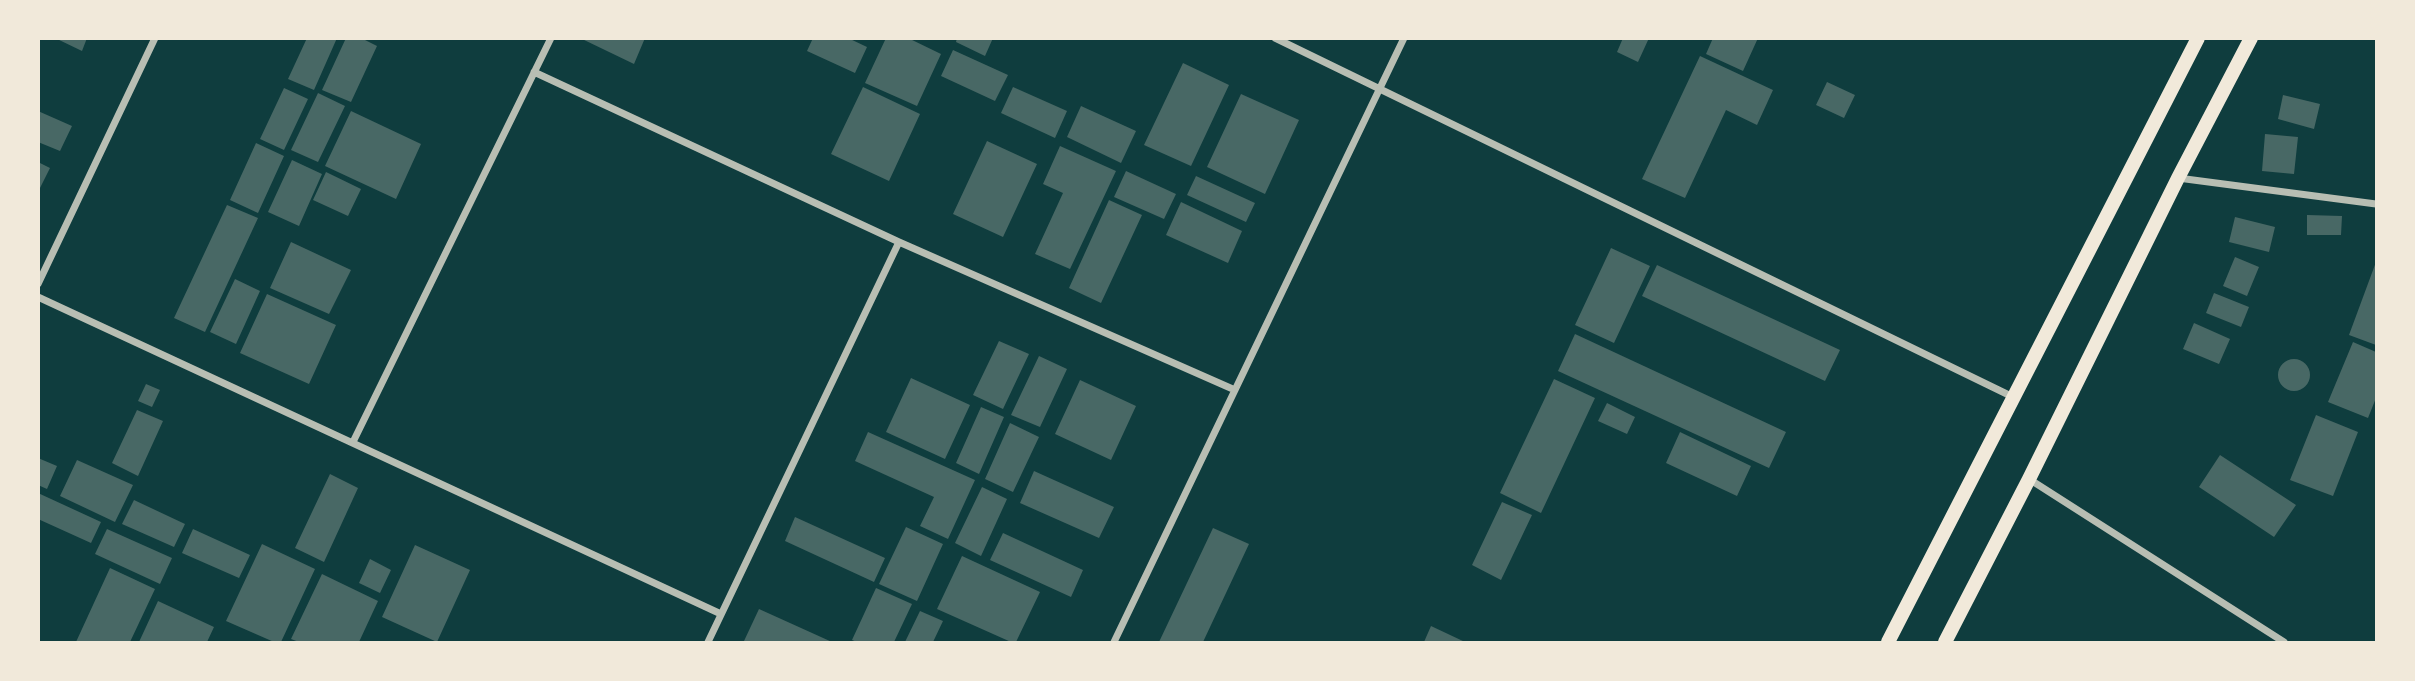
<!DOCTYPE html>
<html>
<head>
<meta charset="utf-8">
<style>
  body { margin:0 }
  #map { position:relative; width:2415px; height:681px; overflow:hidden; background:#0f3d3e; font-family:"Noto Serif",serif }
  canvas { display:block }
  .frame { position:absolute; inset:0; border:40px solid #f1e9da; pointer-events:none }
</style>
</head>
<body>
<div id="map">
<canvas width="2415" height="681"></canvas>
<div class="frame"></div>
</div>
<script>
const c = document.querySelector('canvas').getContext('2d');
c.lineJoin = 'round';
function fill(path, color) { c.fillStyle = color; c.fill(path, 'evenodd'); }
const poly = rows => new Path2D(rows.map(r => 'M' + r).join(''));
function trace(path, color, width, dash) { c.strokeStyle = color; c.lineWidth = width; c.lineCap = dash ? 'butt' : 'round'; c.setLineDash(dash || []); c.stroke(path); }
fill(poly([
  [55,38,87,38,82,51],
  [307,38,337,38,314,90,288,79],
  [346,38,361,38,377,46,351,102,322,90],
  [580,38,645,38,634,64],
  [813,38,848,38,867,47,855,73,807,51],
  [886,38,908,38,941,54,917,106,865,83],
  [957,38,993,38,985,56,956,42],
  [1623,38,1649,38,1638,62,1617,52],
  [1713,38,1758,38,1743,71,1706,54],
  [953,50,1008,75,995,101,941,76],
  [1700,56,1773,90,1757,125,1726,110,1685,198,1642,179],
  [1183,63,1229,85,1191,166,1144,145],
  [1827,82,1855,95,1844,118,1816,105],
  [863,87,920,114,889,181,831,154],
  [1013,87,1067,111,1055,138,1001,113],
  [284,88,308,99,284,150,260,139],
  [318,93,345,106,318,162,291,150],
  [1241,94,1299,120,1265,194,1207,167],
  [2283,95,2320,104,2314,129,2278,119],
  [1081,106,1136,131,1121,163,1067,137],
  [38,111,72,126,60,151,38,142],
  [351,111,421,144,396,199,325,166],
  [2265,134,2298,137,2294,174,2262,171],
  [987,141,1037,164,1003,237,953,214],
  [256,143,284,156,258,213,230,200],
  [1060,146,1116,171,1070,269,1035,254,1063,193,1043,184],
  [292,160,322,174,299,226,268,212],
  [38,162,50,168,38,192],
  [1126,171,1176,194,1164,219,1114,197],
  [326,172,361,189,348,216,313,200],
  [1196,176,1255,203,1246,222,1187,195],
  [1109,200,1142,215,1101,303,1069,288],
  [1181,202,1242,231,1228,263,1166,235],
  [227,205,258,218,205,332,174,318],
  [2307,215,2342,216,2341,235,2307,235],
  [2235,217,2275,227,2269,252,2229,242],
  [291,242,351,270,329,314,270,288],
  [1611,248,1650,266,1614,343,1575,325],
  [2235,257,2259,267,2247,296,2223,286],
  [2376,262,2376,345,2349,335],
  [1657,265,1840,350,1825,381,1642,296],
  [235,279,260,291,236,344,210,332],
  [2214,293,2249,307,2241,327,2206,313],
  [267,294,336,325,309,384,240,353],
  [2194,323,2230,339,2219,364,2183,349],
  [1575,334,1786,432,1769,468,1558,371],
  [999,341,1029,354,1003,409,973,395],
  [2353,342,2376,352,2376,398,2368,418,2328,402],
  [1039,356,1067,369,1040,427,1011,415],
  '2278 375a16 16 0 1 1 32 0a16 16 0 1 1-32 0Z',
  [911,378,970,405,945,459,886,432],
  [1554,379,1595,398,1541,513,1500,493],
  [1080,380,1136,406,1111,460,1055,434],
  [146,384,160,390,152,407,138,401],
  [1607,403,1635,417,1627,434,1598,421],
  [981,407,1004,417,979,474,956,463],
  [137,410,163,421,138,476,112,463],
  [2316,415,2358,432,2333,496,2290,480],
  [1010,423,1039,437,1013,492,985,479],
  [868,432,975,480,948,539,920,526,934,497,855,461],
  [1680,432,1751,466,1737,496,1666,463],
  [2220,455,2296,505,2274,537,2199,487],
  [38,458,57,466,47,489,38,485],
  [77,460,133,485,115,522,60,496],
  [1034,471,1114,507,1099,538,1020,503],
  [330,474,358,488,324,562,295,548],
  [982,487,1007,499,981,556,955,543],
  [38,493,101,522,91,543,38,519],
  [134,500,185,524,174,547,122,524],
  [1502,502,1532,515,1501,580,1472,565],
  [795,517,885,558,874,582,785,541],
  [906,527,943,544,917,601,879,584],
  [1213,528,1249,544,1203,642,1159,642],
  [107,529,172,558,160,584,95,554],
  [193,529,250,555,239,578,182,553],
  [1003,533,1083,570,1071,597,990,560],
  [262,544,315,569,281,642,274,642,226,621],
  [415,545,470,570,437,642,382,617],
  [962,556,1040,592,1016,642,1011,642,937,609],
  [370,559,391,570,380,593,359,583],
  [110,568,155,589,130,642,76,642],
  [322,574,378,601,359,642,299,642,291,639],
  [876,588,912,604,894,642,857,642,852,640],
  [158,601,214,627,207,642,139,642],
  [759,609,832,642,744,641],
  [920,611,943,621,933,642,905,642],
  [1431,626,1465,642,1424,642]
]), '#486865');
trace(poly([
  [1275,38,2013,397],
  [534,72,899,242,1235,390],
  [2178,178,2376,204],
  [38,284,155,38],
  [38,297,721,614],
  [353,442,551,38],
  [2029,479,2284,642],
  [708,642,899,242],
  [1114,642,1404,38]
]), '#b8beb3', 7);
trace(poly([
  [1888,642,2198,38],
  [1945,642,2029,479,2178,178,2251,38]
]), '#f1e9da', 14);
</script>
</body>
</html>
